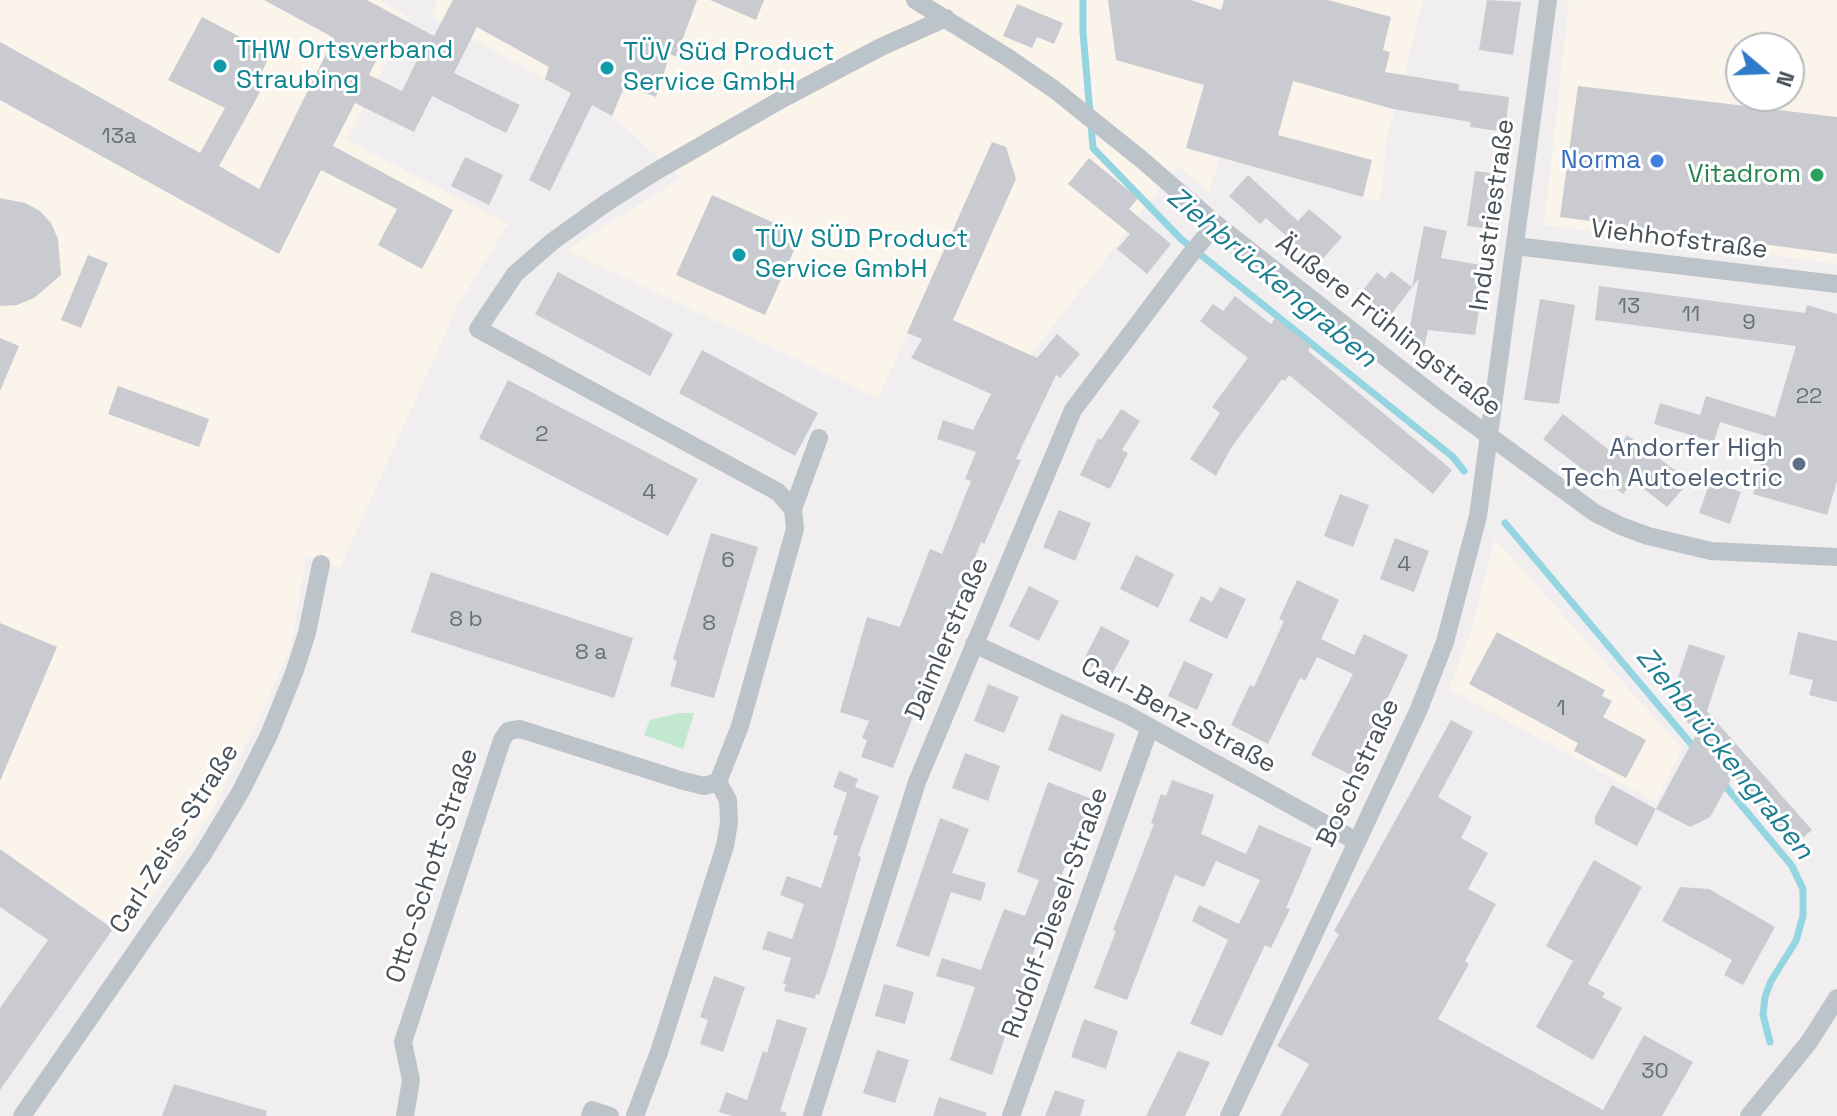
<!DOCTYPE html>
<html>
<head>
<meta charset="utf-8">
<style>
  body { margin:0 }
  #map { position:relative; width:1837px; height:1116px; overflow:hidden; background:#f1eeef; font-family:"Space Grotesk",sans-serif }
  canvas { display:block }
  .north { position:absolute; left:1725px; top:32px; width:80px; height:80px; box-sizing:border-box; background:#fff; border:2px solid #b6babd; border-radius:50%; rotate:109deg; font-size:22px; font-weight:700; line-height:32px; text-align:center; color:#495259 }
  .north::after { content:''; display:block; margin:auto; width:28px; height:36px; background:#2f7bca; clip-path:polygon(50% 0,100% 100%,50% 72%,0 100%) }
</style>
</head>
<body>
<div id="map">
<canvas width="1837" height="1116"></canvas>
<div class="north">N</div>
</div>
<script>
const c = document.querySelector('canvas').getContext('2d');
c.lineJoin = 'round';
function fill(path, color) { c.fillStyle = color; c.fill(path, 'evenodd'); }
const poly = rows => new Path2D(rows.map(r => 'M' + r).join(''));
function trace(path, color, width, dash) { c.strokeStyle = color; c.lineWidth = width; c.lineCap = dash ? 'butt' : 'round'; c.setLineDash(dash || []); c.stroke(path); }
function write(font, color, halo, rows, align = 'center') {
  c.font = font + ' "Space Grotesk",sans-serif'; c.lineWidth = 6; c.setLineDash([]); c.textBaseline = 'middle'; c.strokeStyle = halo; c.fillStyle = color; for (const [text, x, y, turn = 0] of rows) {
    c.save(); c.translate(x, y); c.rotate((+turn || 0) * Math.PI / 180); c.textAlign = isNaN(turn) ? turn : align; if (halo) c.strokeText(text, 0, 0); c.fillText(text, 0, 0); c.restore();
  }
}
fill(poly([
  [0,0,379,0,409,17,347,140,508,224,457,307,340,568,321,564,306,556,291,646,262,712,210,815,125,935,6,854,0,862],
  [438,0,1423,0,1387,139,1380,202,1220,158,1209,192,1178,166,1011,380,908,333,878,398,567,250,681,178,612,116,431,16],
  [1569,0,1837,0,1837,264,1544,225],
  [1741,48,1789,48,1789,96,1741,96],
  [1495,539,1682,749,1656,802,1449,689,1473,626]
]), '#faf4ea');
fill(poly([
  [680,713,694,713,683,749,644,735,650,720]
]), '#c2e9cf');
trace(poly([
  [1083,0,1083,33,1093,148,1181,239,1453,457,1464,471],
  [1505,523,1697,751],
  [1722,782,1792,866,1803,889,1803,916,1796,941,1771,981,1765,997,1763,1015,1770,1042]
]), '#94d5e1', 7);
fill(poly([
  [264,0,367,0,434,36,453,0,697,0,676,57,670,54,656,97,625,85,612,116,592,105,550,191,529,180,571,93,545,79,549,67,477,27,454,73,520,105,506,133,432,96,414,132,355,103,333,146,453,210,422,269,378,245,397,209,321,170,279,254,0,100,0,42,200,153,225,108,168,80,202,17,271,53,254,88,260,92,219,166,259,189,334,38],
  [385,42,418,58,402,91,369,75],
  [710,0,764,0,756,20],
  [1108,0,1191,0,1221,10,1224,0,1328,0,1391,17,1383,50,1390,52,1385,72,1459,84,1458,90,1509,97,1505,132,1470,127,1471,122,1393,109,1293,81,1278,135,1372,160,1363,197,1186,148,1204,85,1116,60],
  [1487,0,1521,2,1513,55,1479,50],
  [1017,4,1063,23,1054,44,1037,37,1032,48,1003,36],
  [1578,86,1837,117,1837,254,1560,217],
  [992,142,1006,147,1016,179,953,320,1037,358,1057,334,1080,354,1060,378,1056,375,1016,459,1021,460,984,544,981,542,893,768,861,757,867,740,862,738,869,721,840,712,867,617,900,627,930,549,942,554,971,481,965,479,976,452,937,439,943,420,973,430,991,394,911,358,922,339,907,333],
  [465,157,503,175,489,205,451,186],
  [1089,158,1138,198,1129,209,1171,244,1147,274,1117,249,1130,234,1068,184],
  [1475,171,1499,174,1491,229,1467,226],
  [1248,175,1298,221,1309,209,1342,237,1318,264,1266,218,1260,224,1229,196],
  [712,195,801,235,765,315,676,275],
  [0,198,25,203,40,211,51,223,58,239,61,275,34,298,17,305,0,306],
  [1424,226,1447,231,1441,258,1486,266,1475,335,1428,330,1424,347,1407,344,1419,278,1387,320,1357,298,1377,272,1385,279,1391,271,1412,287],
  [88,255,108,263,81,328,61,320],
  [558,272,673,334,650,376,535,314],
  [1599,286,1805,313,1807,305,1837,314,1837,481,1827,515,1753,494,1769,437,1720,422,1714,442,1654,424,1660,403,1700,415,1706,396,1775,417,1796,346,1595,320],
  [1235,296,1271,324,1275,318,1311,346,1308,351,1452,470,1433,494,1289,375,1285,381,1282,379,1231,448,1216,476,1190,459,1220,413,1212,407,1248,358,1200,321,1213,304,1223,311],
  [1540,299,1575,305,1559,404,1524,400],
  [0,338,19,346,0,391],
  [702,350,818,413,795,456,679,393],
  [508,380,698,479,668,536,479,438],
  [118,386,209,419,199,447,108,414],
  [1121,409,1140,421,1122,450,1128,453,1110,489,1080,475,1098,438,1101,440],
  [1563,414,1614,454,1627,435,1690,481,1667,507,1634,481,1623,494,1594,471,1590,475,1543,439],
  [1710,481,1741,492,1730,524,1699,513],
  [1340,494,1369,505,1353,547,1324,536],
  [1059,510,1091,523,1075,561,1043,547],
  [711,533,758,547,714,698,670,686,677,661,673,659],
  [1395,538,1429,551,1414,592,1380,579],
  [1136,555,1174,574,1158,608,1120,589],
  [431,572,633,638,614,698,411,632],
  [1297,580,1339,600,1321,639,1354,655,1364,634,1408,655,1351,775,1311,755,1353,674,1317,657,1305,681,1300,678,1268,744,1231,725,1250,685,1254,687,1284,621,1279,619],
  [1029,586,1059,601,1039,641,1009,626],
  [1220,587,1246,599,1227,639,1189,621,1201,596,1212,602],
  [0,623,57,647,0,781],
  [1101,626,1130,641,1111,676,1083,661],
  [1497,632,1605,690,1602,696,1612,701,1603,717,1646,740,1626,778,1574,751,1578,743,1469,684],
  [1798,632,1837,641,1837,702,1809,695,1813,680,1789,674],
  [1689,644,1725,656,1707,711,1812,830,1793,846,1733,776,1710,817,1690,827,1656,809,1697,733,1670,702],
  [1184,661,1213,674,1197,710,1168,696],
  [988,684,1019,697,1004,733,974,721],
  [1061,714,1115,734,1101,772,1048,750],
  [1451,720,1473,732,1438,797,1472,817,1461,838,1488,853,1468,889,1496,904,1465,961,1469,964,1438,1019,1603,1110,1644,1035,1693,1062,1662,1116,1280,1116,1309,1064,1277,1046,1339,934,1334,931],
  [965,753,1000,766,988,801,952,788],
  [839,771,858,779,855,787,879,796,858,856,861,857,830,963,819,995,816,994,815,999,784,991,786,984,783,984,791,958,762,949,768,931,792,939,804,904,780,895,787,876,821,888,838,836,833,835,847,793,833,787],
  [1172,780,1214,795,1201,834,1246,854,1259,825,1312,848,1286,908,1290,909,1271,948,1265,945,1222,1036,1190,1024,1228,940,1192,921,1199,905,1239,924,1260,880,1216,861,1204,887,1175,875,1127,1000,1094,988,1116,931,1113,930,1154,824,1151,823,1161,794,1166,796],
  [1048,782,1092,799,1049,907,992,1075,950,1060,975,987,936,976,942,958,981,970,1004,909,1025,916,1039,880,1017,872],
  [1612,785,1656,809,1637,846,1595,824,1595,817],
  [940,818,969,829,952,873,986,883,981,901,951,892,929,957,896,946],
  [0,849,113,929,0,1090,0,1008,48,940,0,907],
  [1594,860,1642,887,1588,984,1605,993,1602,997,1622,1008,1593,1060,1536,1027,1573,961,1546,946],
  [1680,887,1709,889,1775,927,1743,985,1724,975,1732,960,1662,921],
  [714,976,745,987,723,1052,700,1044,708,1020,700,1017],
  [884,984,914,992,905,1024,875,1016],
  [777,1019,807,1028,780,1111,787,1113,786,1116,732,1116,719,1112,726,1092,747,1100,763,1051,767,1053],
  [1084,1019,1118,1031,1106,1069,1071,1057],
  [877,1050,909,1060,895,1103,863,1093],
  [1178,1051,1210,1062,1193,1099,1185,1116,1146,1116],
  [174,1084,267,1111,266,1116,162,1116],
  [1055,1090,1085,1100,1080,1116,1045,1116],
  [939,1097,987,1113,986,1116,933,1116]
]), '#c9cbd0');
trace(poly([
  [915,0,1010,59,1055,90,1141,159,1216,224,1440,400,1595,513,1621,526,1648,536,1711,551,1837,557],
  [1515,246,1837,284],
  [793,509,819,438],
  [974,644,1124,713,1356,841],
  [22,1116,203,854,241,791,269,735,294,673,307,633,321,564],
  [405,1116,411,1080,403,1042,502,740,508,731,520,729,680,780,704,786,718,782,740,726,795,529,793,509,778,492,478,329,515,274,553,241,606,203,653,173,784,98,881,47,946,18],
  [590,1116,592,1110,610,1116],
  [635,1116,659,1052,725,846,729,823,728,800,718,782],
  [812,1116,917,782,1073,410,1190,255,1216,224],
  [1011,1116,1150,727],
  [1229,1116,1419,709,1445,642,1478,516,1548,0],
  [1749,1116,1809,1042,1837,998]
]), '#bcc3c9', 18);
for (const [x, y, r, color] of [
  [220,66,8,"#0f9aa8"],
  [607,68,8,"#0f9aa8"],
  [1657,161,8,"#3f7fe0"],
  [1817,175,8,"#2e9e5b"],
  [739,255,8,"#0f9aa8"],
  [1799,464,8,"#5c6f8a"]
]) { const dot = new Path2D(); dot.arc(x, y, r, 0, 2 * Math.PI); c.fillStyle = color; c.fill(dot); trace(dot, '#fff', 3); }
write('22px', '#697077', null, [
  ["13a",119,137],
  ["13",1629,307],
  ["11",1691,315],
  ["9",1749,323],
  ["22",1809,397],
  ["2",542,435],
  ["4",649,493],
  ["6",728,561],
  ["4",1404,565],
  ["8 b",466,620],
  ["8",709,624],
  ["8 a",591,653],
  ["1",1561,709],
  ["30",1655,1072]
]);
write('26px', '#0d838f', '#fff', [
  ["THW Ortsverband",236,51],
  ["Straubing",236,81],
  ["TÜV Süd Product",623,53],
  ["Service GmbH",623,83],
  ["TÜV SÜD Product",755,240],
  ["Service GmbH",755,270]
], 'left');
write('26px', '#366cbe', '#fff', [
  ["Norma",1641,161]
], 'right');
write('26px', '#27864d', '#fff', [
  ["Vitadrom",1801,175]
], 'right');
write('26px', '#495259', '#fff', [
  ["Industriestraße",1493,215,-82],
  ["Viehhofstraße",1679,240,7],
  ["Äußere Frühlingstraße",1388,326,38],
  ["Daimlerstraße",948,639,-67],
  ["Carl-Benz-Straße",1178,716,28],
  ["Boschstraße",1359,773,-65],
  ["Carl-Zeiss-Straße",175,839,-58],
  ["Otto-Schott-Straße",433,866,-72],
  ["Rudolf-Diesel-Straße",1056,913,-70]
]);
write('26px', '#4e5e75', '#fff', [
  ["Andorfer High",1783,449],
  ["Tech Autoelectric",1783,479]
], 'right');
write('italic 28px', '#1d7e91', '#fff', [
  ["Ziehbrückengraben",1271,278,40],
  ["Ziehbrückengraben",1724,754,51]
]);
</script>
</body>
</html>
